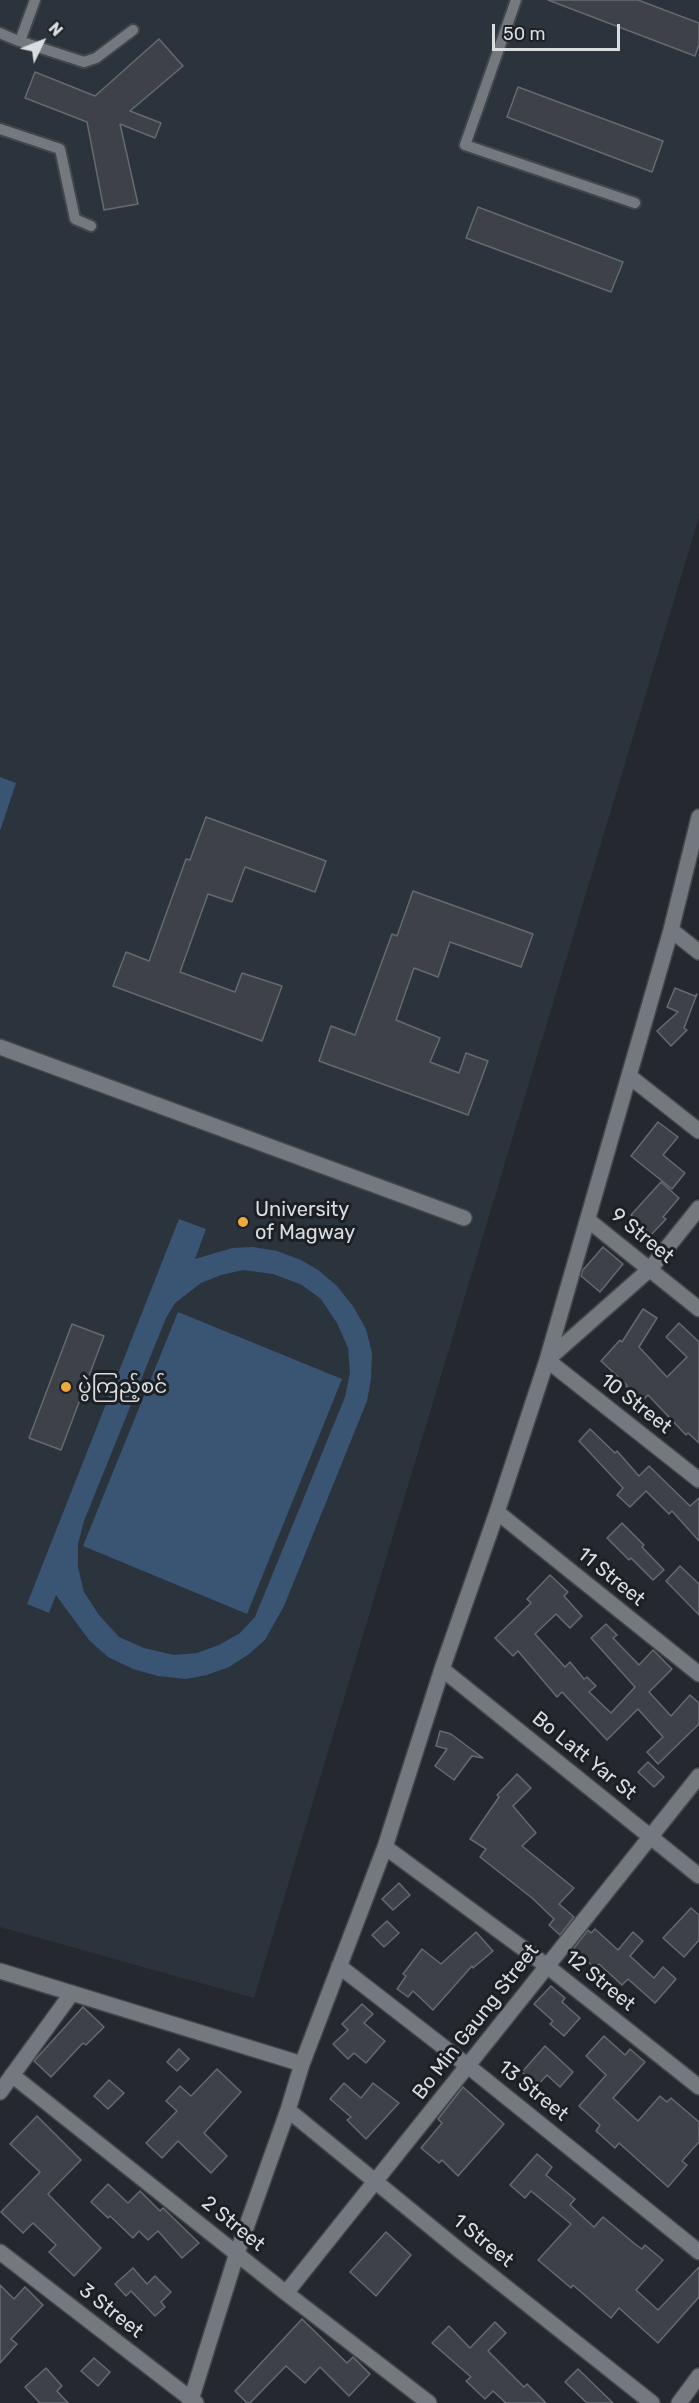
<!DOCTYPE html>
<html>
<head>
<meta charset="utf-8">
<style>
  body { margin:0 }
  #map { position:relative; width:699px; height:2403px; overflow:hidden; background:#25292f; font-family:Rubik,sans-serif }
  canvas { display:block }
  .north { position:absolute; left:12px; top:12px; width:60px; height:60px; -webkit-text-stroke:4px #1c2025; paint-order:stroke; rotate:47deg; font-size:16px; font-weight:700; line-height:24px; text-align:center; color:#dadde0 }
  .north::after { content:''; display:block; margin:auto; width:21px; height:27px; background:#dadde0; clip-path:polygon(50% 0,100% 100%,50% 72%,0 100%) }
  .scale { position:absolute; left:492px; top:24px; width:128px; height:27px; box-sizing:border-box; border:3px solid #dadde0; border-top:0; padding-left:8px; font-size:18px; line-height:21px; white-space:nowrap; color:#dadde0; -webkit-text-stroke:4px #1c2025; paint-order:stroke }
</style>
</head>
<body>
<div id="map">
<canvas width="699" height="2403"></canvas>
<div class="north">N</div>
<div class="scale">50 m</div>
</div>
<script>
const c = document.querySelector('canvas').getContext('2d');
c.lineJoin = 'round';
function fill(path, color) { c.fillStyle = color; c.fill(path, 'evenodd'); }
const poly = rows => new Path2D(rows.map(r => 'M' + r).join(''));
function trace(path, color, width, dash) { c.strokeStyle = color; c.lineWidth = width; c.lineCap = dash ? 'butt' : 'round'; c.setLineDash(dash || []); c.stroke(path); }
function write(font, color, halo, rows, align = 'center') {
  c.font = font + ' Rubik,"Noto Sans Myanmar",sans-serif'; c.lineWidth = 6; c.setLineDash([]); c.textBaseline = 'middle'; c.strokeStyle = halo; c.fillStyle = color; for (const [text, x, y, turn = 0] of rows) {
    c.save(); c.translate(x, y); c.rotate((+turn || 0) * Math.PI / 180); c.textAlign = isNaN(turn) ? turn : align; if (halo) c.strokeText(text, 0, 0); c.fillText(text, 0, 0); c.restore();
  }
}
fill(poly([
  [0,0,699,0,699,517,254,1998,0,1927]
]), '#2b333d');
fill(poly([
  [0,777,16,783,0,831],
  [179,1219,206,1229,195,1259,232,1248,253,1247,277,1251,301,1260,318,1270,336,1285,353,1306,366,1329,372,1353,371,1379,367,1401,284,1606,265,1640,249,1654,229,1667,207,1675,186,1679,158,1676,133,1669,108,1657,89,1640,56,1595,49,1613,27,1604],
  [243,1270,273,1274,302,1285,321,1299,337,1323,348,1348,350,1373,345,1397,255,1617,240,1633,219,1645,197,1653,174,1655,144,1648,119,1637,99,1615,84,1592,78,1567,78,1544,84,1521,166,1318,175,1303,201,1283,221,1275],
  [178,1312,342,1379,247,1614,83,1546]
]), '#3a5474');
const building = poly([
  [548,0,638,0,699,23,699,44,695,56,548,0],
  [159,39,183,66,130,111,161,123,155,138,120,124,138,204,104,210,87,122,25,98,35,72,95,96,159,39],
  [518,87,663,141,652,172,507,117,518,87],
  [478,207,623,262,611,292,466,238,478,207],
  [206,817,326,861,315,892,245,867,232,902,208,894,180,972,235,992,242,973,282,986,262,1041,113,986,126,952,149,961,186,859,190,860,206,817],
  [413,891,533,934,521,967,450,942,438,977,414,968,396,1020,440,1038,430,1062,459,1073,466,1053,488,1061,468,1115,319,1061,331,1026,355,1035,392,934,397,936,413,891],
  [675,988,695,996,697,994,684,1028,687,1030,671,1046,657,1031,678,1012,667,1007,675,988],
  [658,1122,678,1137,663,1155,685,1173,672,1189,631,1156,658,1122],
  [661,1182,679,1198,663,1217,666,1219,651,1235,631,1215,661,1182],
  [603,1247,623,1264,600,1292,581,1276,583,1270,603,1247],
  [643,1309,657,1318,639,1347,667,1377,687,1357,666,1337,679,1323,699,1342,699,1443,688,1433,686,1435,648,1395,641,1402,626,1386,627,1385,601,1361,620,1340,622,1342,643,1309],
  [72,1324,104,1336,61,1450,29,1438,72,1324],
  [590,1429,615,1453,617,1451,639,1476,649,1466,690,1506,699,1498,699,1541,672,1511,669,1514,646,1491,630,1507,617,1495,623,1488,579,1441,590,1429],
  [622,1523,644,1545,642,1547,664,1570,653,1580,631,1558,629,1560,607,1538,622,1523],
  [680,1566,699,1584,699,1615,666,1581,680,1566],
  [550,1575,568,1592,564,1596,582,1616,570,1628,556,1614,535,1634,565,1667,570,1662,584,1679,587,1677,596,1686,589,1692,611,1713,635,1687,591,1638,606,1624,617,1635,613,1638,639,1665,653,1650,672,1669,649,1692,671,1716,690,1695,699,1703,699,1724,658,1764,647,1752,663,1737,638,1709,607,1740,562,1692,557,1697,518,1651,513,1656,495,1638,531,1603,527,1599,550,1575],
  [440,1731,451,1734,483,1758,472,1756,454,1780,435,1766,447,1749,436,1746,440,1731],
  [648,1762,664,1777,654,1787,638,1772,648,1762],
  [517,1774,531,1788,513,1806,536,1833,522,1846,574,1888,559,1904,574,1917,560,1935,549,1925,554,1919,532,1898,480,1857,486,1849,470,1839,499,1797,497,1795,517,1774],
  [399,1883,410,1895,393,1910,382,1899,399,1883],
  [691,1908,699,1915,699,1940,684,1957,663,1938,691,1908],
  [387,1921,399,1933,384,1947,372,1935,387,1921],
  [595,1929,618,1950,633,1932,643,1941,630,1956,654,1978,663,1967,676,1979,655,2003,628,1979,622,1985,599,1964,595,1968,575,1950,574,1948,588,1930,591,1933,595,1929],
  [476,1932,493,1951,473,1968,472,1966,433,2010,413,1991,408,1997,397,1989,406,1976,403,1974,422,1949,441,1964,476,1932],
  [551,1986,565,1998,562,2002,580,2018,564,2036,550,2024,553,2021,534,2004,551,1986],
  [362,2004,373,2014,364,2023,385,2041,366,2063,354,2053,348,2059,333,2044,348,2030,342,2024,362,2004],
  [83,2007,104,2027,86,2045,83,2043,51,2077,34,2061,83,2007],
  [604,2036,625,2055,630,2049,645,2062,613,2098,638,2121,660,2096,667,2102,671,2098,699,2122,699,2142,682,2161,687,2165,668,2187,619,2143,615,2148,596,2131,600,2125,579,2106,606,2075,586,2056,604,2036],
  [545,2046,573,2072,560,2087,547,2075,537,2086,522,2072,545,2046],
  [179,2049,189,2059,177,2071,167,2062,179,2049],
  [217,2069,241,2092,204,2133,227,2156,211,2173,178,2141,162,2158,146,2143,177,2111,166,2101,180,2086,191,2096,217,2069],
  [109,2080,124,2093,108,2109,94,2096,109,2080],
  [344,2083,361,2098,373,2083,399,2103,366,2139,347,2120,351,2117,330,2099,344,2083],
  [463,2087,504,2124,458,2176,442,2160,439,2163,421,2148,442,2123,438,2119,463,2087],
  [37,2116,81,2160,48,2194,101,2248,74,2276,49,2252,56,2245,33,2223,23,2233,1,2212,40,2172,10,2144,37,2116],
  [537,2154,552,2167,546,2175,575,2199,570,2205,594,2227,603,2217,635,2244,642,2249,645,2245,663,2260,636,2290,658,2310,699,2267,699,2297,658,2343,619,2308,611,2318,573,2285,571,2288,538,2260,571,2224,531,2191,525,2198,510,2185,537,2154],
  [108,2184,128,2203,140,2191,160,2211,163,2208,199,2243,182,2258,158,2231,148,2240,139,2231,133,2238,110,2216,108,2218,91,2202,108,2184],
  [386,2232,411,2255,376,2296,350,2272,386,2232],
  [133,2268,147,2284,155,2276,171,2292,161,2302,165,2307,155,2316,131,2291,126,2296,115,2284,133,2268],
  [0,2285,14,2299,25,2287,43,2305,11,2339,17,2344,0,2363,0,2285],
  [302,2319,347,2363,353,2357,370,2374,349,2396,320,2367,305,2383,286,2366,250,2403,247,2403,235,2391,302,2319],
  [495,2322,506,2333,488,2351,524,2387,527,2384,546,2403,506,2403,493,2391,485,2399,466,2381,471,2377,432,2343,449,2326,470,2348,495,2322],
  [94,2358,110,2372,98,2386,81,2371,94,2358],
  [46,2368,62,2386,57,2391,68,2403,40,2403,25,2387,46,2368],
  [578,2369,613,2403,587,2403,565,2382,578,2369]
]);
fill(building, '#3e4248');
trace(building, '#656a70', 1.5);
const service = poly([
  [516,0,465,145,635,203],
  [0,33,16,40,84,62,96,58,133,30],
  [20,41,35,0],
  [0,129,60,149,75,219,91,226]
]);
const minor = poly([
  [699,817,671,930,547,1360,699,1480],
  [671,930,699,952],
  [0,1047,464,1218],
  [629,1076,699,1131],
  [588,1220,699,1309],
  [497,1512,699,1674],
  [442,1669,699,1876],
  [385,1847,547,1966,699,2087],
  [339,1966,468,2066,699,2252],
  [0,1971,302,2064],
  [12,2075,286,2293,429,2403],
  [0,2092,72,1993],
  [288,2110,459,2250,652,2403],
  [0,2252,196,2403],
  [286,2293,699,1776],
  [190,2403,237,2253,288,2110,302,2064,385,1847,442,1669,497,1512,547,1360,650,1269,699,1208]
]);
const tertiary = poly([
  [679,2403,699,2376]
]);
trace(service, '#43474b', 14);
trace(minor, '#43474b', 18);
trace(tertiary, '#43474b', 18);
trace(service, '#747980', 10);
trace(minor, '#747980', 15);
trace(tertiary, '#747980', 15);
for (const [x, y, r, color] of [
  [243,1222,6,"#eea83c"],
  [66,1387,6,"#eea83c"]
]) { const dot = new Path2D(); dot.arc(x, y, r, 0, 2 * Math.PI); c.fillStyle = color; c.fill(dot); trace(dot, '#1c2025', 2); }
write('20px', '#dadde0', '#1c2025', [
  ["University",255,1210],
  ["of Magway",255,1233],
  ["ပွဲကြည့်စင်",78,1387]
], 'left');
write('20px', '#dadde0', '#1c2025', [
  ["9 Street",642,1236,39],
  ["10 Street",636,1404,38],
  ["11 Street",611,1577,39],
  ["Bo Latt Yar St",584,1756,39],
  ["12 Street",600,1981,39],
  ["Bo Min Gaung Street",476,2022,-52],
  ["13 Street",533,2091,39],
  ["2 Street",233,2224,39],
  ["1 Street",483,2241,39],
  ["3 Street",111,2311,38]
]);
</script>
</body>
</html>
